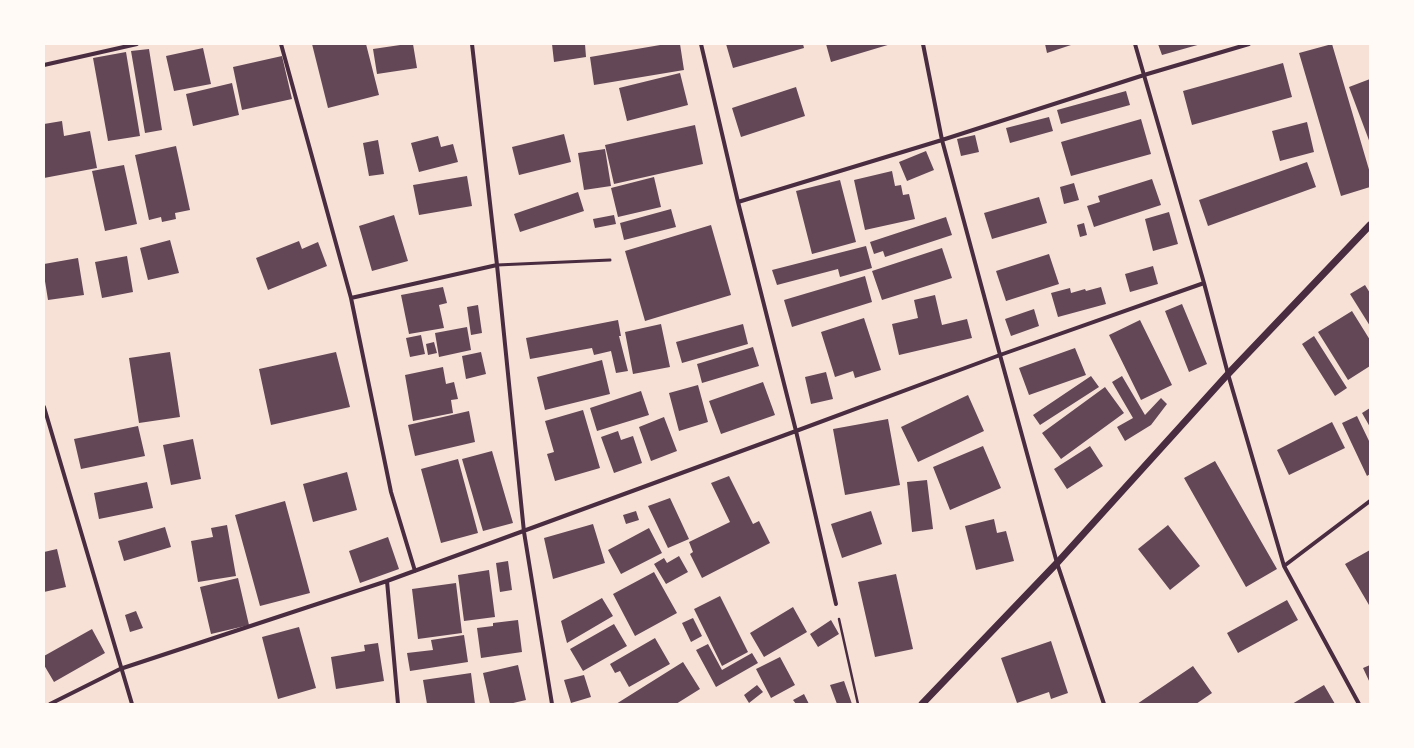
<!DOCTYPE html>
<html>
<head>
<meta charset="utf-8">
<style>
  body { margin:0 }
  #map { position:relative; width:1414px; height:748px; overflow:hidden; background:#f7e1d7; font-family:Manrope,sans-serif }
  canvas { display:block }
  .frame { position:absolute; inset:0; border:45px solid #fffaf5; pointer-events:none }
</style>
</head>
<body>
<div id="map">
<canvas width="1414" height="748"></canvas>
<div class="frame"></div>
</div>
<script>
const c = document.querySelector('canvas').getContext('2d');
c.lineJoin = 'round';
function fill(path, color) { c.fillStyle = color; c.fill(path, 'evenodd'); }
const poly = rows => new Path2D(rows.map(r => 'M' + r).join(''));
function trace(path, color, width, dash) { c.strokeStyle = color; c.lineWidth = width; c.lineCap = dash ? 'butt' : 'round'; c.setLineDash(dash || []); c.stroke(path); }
fill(poly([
  [312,44,366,44,379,95,328,108],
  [407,44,413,44,417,68,377,74,373,49],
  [552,44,585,44,586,57,554,62],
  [666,44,680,44,684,70,594,85,590,57],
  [726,44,803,44,804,48,733,68],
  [826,44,891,44,831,62],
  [1045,44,1074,44,1047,53],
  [1158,44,1201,44,1162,55],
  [1332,44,1370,173,1370,187,1341,196,1299,53],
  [203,48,211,84,174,91,166,56],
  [149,49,162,130,145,133,131,51],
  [126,52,140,136,108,141,93,58],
  [282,56,292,99,242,110,233,67],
  [1283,63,1292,97,1192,125,1183,91],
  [680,73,688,105,627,121,619,88],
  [1370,79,1370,143,1349,87],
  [232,83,239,115,193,126,186,94],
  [796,87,805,116,741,137,732,108],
  [1126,91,1130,105,1061,124,1057,110],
  [1049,117,1053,131,1010,143,1006,128],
  [1141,119,1151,154,1071,176,1061,142],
  [62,121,64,136,90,131,97,168,44,178,44,124],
  [1307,122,1314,152,1280,161,1272,131],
  [695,125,703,164,614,184,605,145],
  [564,134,571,162,519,175,512,147],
  [975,135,979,152,961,156,957,139],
  [438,136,441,147,453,144,458,162,419,172,411,143],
  [378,140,384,174,369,176,363,143],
  [176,146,190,210,175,213,176,219,162,222,161,217,149,220,135,155],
  [605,149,611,186,584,190,578,153],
  [926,151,934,170,907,181,899,162],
  [1307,162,1316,187,1208,226,1199,200],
  [124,165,137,224,105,231,92,171],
  [892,171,895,186,901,185,903,195,909,194,915,219,865,230,854,180],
  [467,176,472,206,419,215,413,185],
  [654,177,661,207,618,217,611,188],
  [1152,179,1161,205,1094,227,1087,206,1100,202,1098,196],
  [840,180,856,242,812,254,796,191],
  [1074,183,1079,200,1064,204,1060,187],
  [578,192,584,211,520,232,514,214],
  [1039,197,1047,223,992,239,984,213],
  [671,209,676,227,624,240,620,223],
  [1169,212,1178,244,1153,251,1145,219],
  [394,215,408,261,372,271,359,226],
  [614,215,616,224,595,228,593,219],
  [946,217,952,235,885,257,883,251,874,254,870,242],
  [1084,223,1087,235,1080,237,1077,225],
  [711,225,731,295,645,321,625,251],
  [170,240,179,273,148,280,140,248],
  [299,241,302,249,318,242,327,266,268,290,256,258],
  [866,246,872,268,840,277,838,269,777,285,772,270],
  [942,248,952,278,882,300,872,271],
  [1049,254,1059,284,1006,301,996,271],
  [127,256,133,292,102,298,95,262],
  [78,258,84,295,48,300,44,275,44,264],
  [1153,266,1158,284,1130,292,1125,274],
  [865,276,872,302,792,327,784,300],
  [1365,285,1370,293,1370,326,1350,294],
  [443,287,447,303,439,305,444,328,409,334,401,295],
  [1101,287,1106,304,1058,317,1051,293,1070,288,1071,293,1085,289,1086,291],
  [935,295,942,325,967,319,972,338,899,355,892,324,918,318,914,300],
  [1182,304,1207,364,1189,372,1165,311],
  [478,305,482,333,471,335,467,307],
  [1034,309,1039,326,1011,336,1005,319],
  [1352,311,1370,340,1370,366,1348,380,1318,332],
  [864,318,881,370,855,378,853,371,835,377,821,332],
  [618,320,621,336,619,336,628,371,616,373,611,351,594,355,592,348,530,359,526,338],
  [1140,320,1172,385,1141,400,1109,335],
  [661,324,670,367,633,374,625,332],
  [743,324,748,344,682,363,676,342],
  [467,327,471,350,439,357,435,333],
  [421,335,425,354,410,357,406,338],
  [1314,336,1347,388,1335,396,1302,344],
  [434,342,437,353,428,355,426,344],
  [753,347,759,366,702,383,697,364],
  [1075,348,1086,375,1029,395,1019,368],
  [170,352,180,417,139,423,129,358],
  [336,352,350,407,271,425,259,369],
  [481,352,486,374,466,379,462,356],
  [602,360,610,394,545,410,537,377],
  [443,367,446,384,454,382,458,399,451,400,453,413,413,421,405,375],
  [826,372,833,399,811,404,805,377],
  [1091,376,1099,387,1040,425,1033,415],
  [1122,376,1145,415,1161,398,1167,404,1151,425,1125,441,1117,427,1133,418,1112,382],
  [763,382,775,415,721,434,709,401],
  [698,385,708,422,679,431,669,393],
  [1105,387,1124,413,1061,459,1042,433],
  [641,391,649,415,597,431,590,408],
  [968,395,984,431,918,462,901,427],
  [1370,408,1370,427,1362,413],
  [583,410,600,468,555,481,547,454,554,452,545,421],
  [469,411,475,442,415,456,408,425],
  [1357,416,1370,443,1370,474,1367,476,1342,423],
  [664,417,677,451,651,461,639,427],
  [888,419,900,485,845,495,833,429],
  [1332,422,1345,448,1289,475,1277,450],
  [138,426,145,456,81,469,74,439],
  [618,431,621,440,633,436,642,463,614,473,601,437],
  [193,439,201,479,171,485,163,445],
  [983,446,1001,488,950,510,933,467],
  [1090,446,1103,466,1067,489,1054,469],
  [492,451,513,523,483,531,462,459],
  [458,459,478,533,441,543,421,469],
  [1215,461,1277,569,1246,587,1184,478],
  [347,472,357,510,313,522,303,484],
  [729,476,753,524,759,521,770,543,702,578,690,554,693,552,689,542,730,522,711,483],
  [927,480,933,529,912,532,907,482],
  [147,482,153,508,99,519,94,493],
  [670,498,689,539,668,548,648,506],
  [285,501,310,593,260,606,235,515],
  [636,511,639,520,626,524,623,515],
  [871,511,882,544,842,558,831,524],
  [994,519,997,533,1006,531,1014,561,976,570,965,526],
  [593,524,605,563,553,579,544,538],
  [227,525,236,576,198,582,191,541,213,537,211,528],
  [1168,525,1200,566,1170,590,1138,549],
  [165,527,171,547,124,561,118,541],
  [649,528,662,553,621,574,608,550],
  [388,537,399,569,360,583,349,551],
  [57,549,66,587,44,592,44,552],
  [1370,550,1370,605,1369,605,1345,564],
  [679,556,688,572,666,584,654,564,664,558,667,563],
  [508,561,512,590,500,592,496,563],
  [489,570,495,617,464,621,458,575],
  [654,572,677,613,635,636,613,594],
  [896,574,913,649,875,657,858,582],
  [238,578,249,625,211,634,200,587],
  [456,583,462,633,418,639,412,589],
  [720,596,748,652,722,666,694,609],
  [602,598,613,616,567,643,561,621],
  [1287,600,1298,620,1238,653,1227,633],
  [793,607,807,632,764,657,750,633],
  [136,611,143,628,130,632,125,615],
  [693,618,702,636,691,642,682,623],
  [518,620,522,652,481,658,477,628,493,626,493,623],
  [831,620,839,634,818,647,810,634],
  [614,624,627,646,583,671,570,649],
  [299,627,316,688,278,699,262,637],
  [92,629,105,653,54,682,44,665,44,656],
  [464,635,468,662,410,671,407,653,433,650,431,640],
  [655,638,670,664,629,687,620,671,615,673,610,664],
  [1051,641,1068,693,1051,699,1049,692,1017,703,1001,658],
  [378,643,384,681,336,689,331,657,365,651,364,645],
  [708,644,722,670,752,653,758,663,716,687,696,650],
  [780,657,795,685,771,698,756,669],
  [683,662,700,689,676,704,616,704],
  [518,665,526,700,509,704,490,704,483,673],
  [1370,665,1370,683,1363,668],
  [1193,666,1212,693,1196,704,1137,704],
  [471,673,475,704,427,704,423,680],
  [584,675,591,697,571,703,564,680],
  [844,681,852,704,837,704,830,685],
  [757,685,763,692,749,703,744,695],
  [1324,685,1335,704,1292,704],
  [804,694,809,704,796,704,793,700]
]), '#644757');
trace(poly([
  [839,619,858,704]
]), '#4a2c40', 2.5);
trace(poly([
  [497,265,610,260]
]), '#4a2c40', 3);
trace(poly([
  [281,44,351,298,391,492,415,571],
  [472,44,497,265,524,532,552,704],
  [701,44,738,202,796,431,836,604],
  [923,44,942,140,1000,355,1057,563,1104,704],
  [1135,44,1204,283,1228,374,1284,566,1359,704],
  [44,65,137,44],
  [738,202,942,140,1144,75,1249,44],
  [351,298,497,265],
  [44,407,132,704],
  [1284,566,1370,501],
  [387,581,398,704],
  [50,704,120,669,387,581,796,431,1000,355,1204,283]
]), '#4a2c40', 4);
trace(poly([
  [922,704,1057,563,1228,374,1370,225]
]), '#4a2c40', 7);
</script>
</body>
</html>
